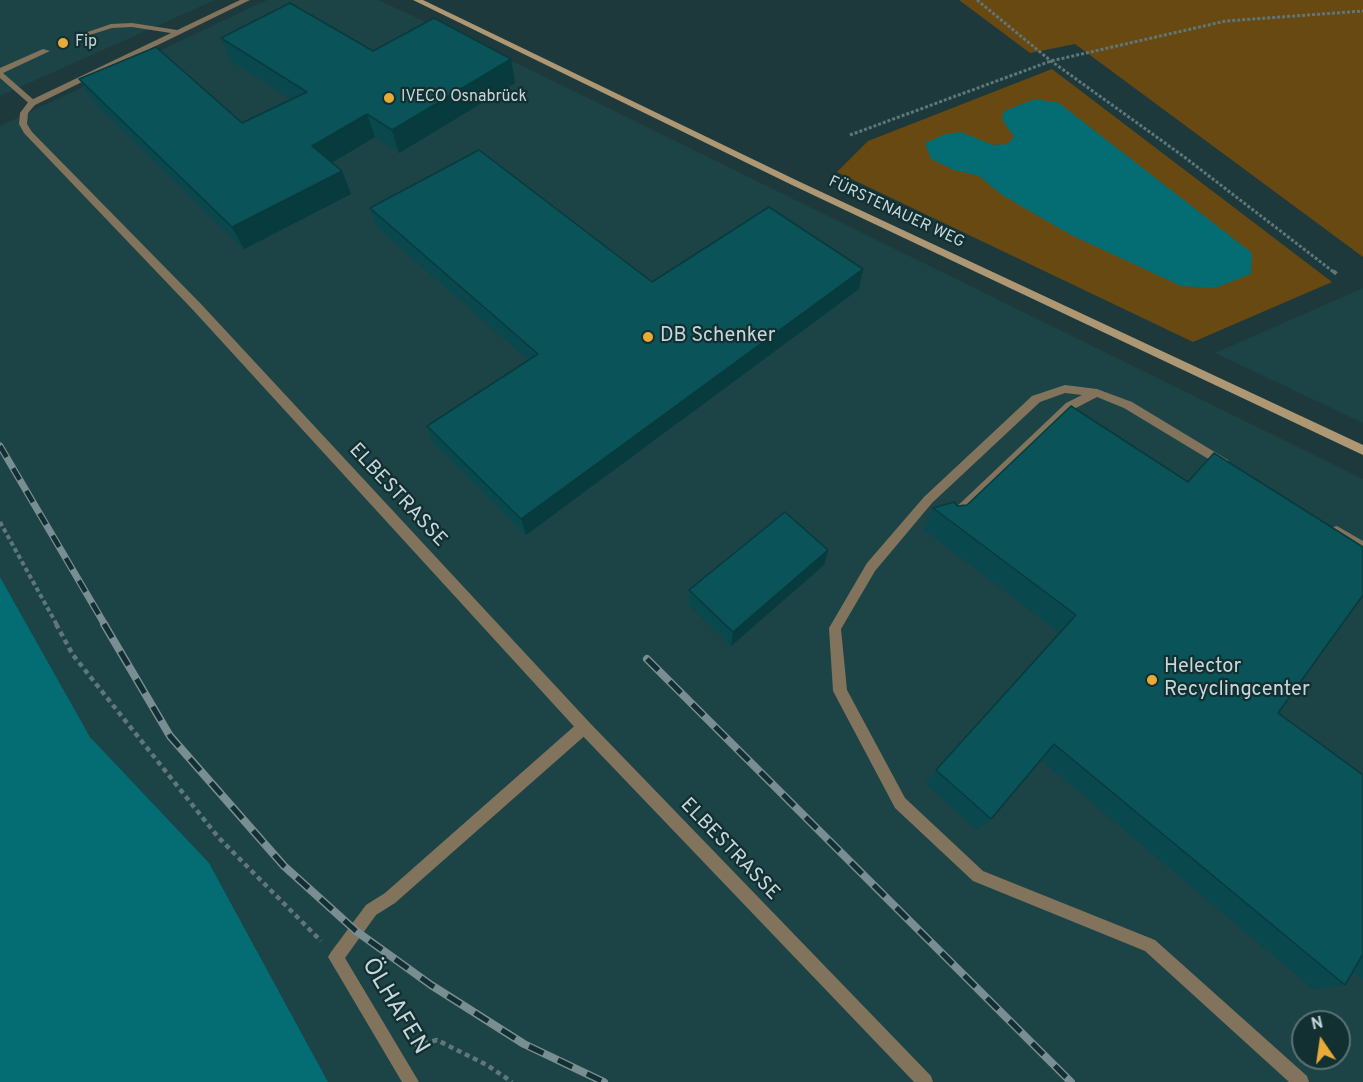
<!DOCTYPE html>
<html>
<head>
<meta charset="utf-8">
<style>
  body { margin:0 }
  #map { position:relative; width:1363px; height:1082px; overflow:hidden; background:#1d393c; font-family:Overpass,sans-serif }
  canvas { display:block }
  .north { position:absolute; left:1291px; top:1010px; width:60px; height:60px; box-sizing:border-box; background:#122f31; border:2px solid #5a7274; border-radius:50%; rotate:347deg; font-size:16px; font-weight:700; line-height:24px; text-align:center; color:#c7d7d9 }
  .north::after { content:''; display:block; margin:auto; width:21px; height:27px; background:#e9ab38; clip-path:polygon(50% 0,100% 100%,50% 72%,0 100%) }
</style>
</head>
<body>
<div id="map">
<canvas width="1363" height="1082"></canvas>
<div class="north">N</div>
</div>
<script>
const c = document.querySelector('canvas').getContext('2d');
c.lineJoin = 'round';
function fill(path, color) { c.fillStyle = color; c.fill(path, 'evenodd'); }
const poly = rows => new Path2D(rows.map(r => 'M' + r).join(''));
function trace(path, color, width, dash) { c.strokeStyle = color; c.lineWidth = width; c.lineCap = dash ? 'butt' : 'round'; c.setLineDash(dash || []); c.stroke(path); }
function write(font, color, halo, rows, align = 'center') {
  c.font = font + ' Overpass,sans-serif'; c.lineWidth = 4.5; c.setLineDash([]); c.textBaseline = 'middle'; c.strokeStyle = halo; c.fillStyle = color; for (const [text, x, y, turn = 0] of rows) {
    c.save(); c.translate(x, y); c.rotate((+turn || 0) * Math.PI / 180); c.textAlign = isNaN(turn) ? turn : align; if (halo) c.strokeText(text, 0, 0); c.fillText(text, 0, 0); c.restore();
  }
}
fill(poly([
  [0,0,215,0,0,96],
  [267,0,378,0,531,70,1363,479,1363,1082,328,1082,209,863,90,737,0,577,0,126],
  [1303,1022,1339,1022,1339,1058,1303,1058],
  [1363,288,1363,423,1215,353]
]), '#1c4346');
fill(poly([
  [959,0,1363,0,1363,257,1075,44,1030,53],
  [1052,69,1332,282,1193,342,837,172,868,141]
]), '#674911');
fill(poly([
  [1035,99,1059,103,1252,253,1251,274,1215,288,1181,286,1071,235,1002,195,979,176,954,170,931,159,925,143,946,134,961,132,993,145,1007,144,1014,137,1002,119,1004,111],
  [0,577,90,737,209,863,328,1082,0,1082]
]), '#046d74');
trace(poly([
  [977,0,1051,61,1183,156,1335,273],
  [850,135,1051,61,1226,21,1363,11]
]), '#60777a', 3, [3, 2]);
trace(poly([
  [1333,271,1338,275],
  [0,522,57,625]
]), '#60777a', 4, [4.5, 3]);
trace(poly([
  [56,624,73,655,218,837,321,941],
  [415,1046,437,1040,487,1065,512,1082]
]), '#60777a', 4.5, [5, 4]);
fill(poly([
  [132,23,177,30,181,32,177,34,132,27,112,28,80,38,76,36,111,24,132,23],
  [43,49,50,51,3,73,35,101,35,105,32,106,0,78,0,68,43,49],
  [1065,385,1097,389,1132,402,1228,460,1230,463,1224,468,1220,466,1124,408,1097,397,1074,409,958,521,950,521,948,517,950,513,1066,403,1082,395,1065,393,1040,402,932,503,875,571,841,629,847,690,905,798,983,871,1155,940,1307,1076,1309,1082,1289,1082,1145,951,973,881,895,808,833,691,829,628,867,563,924,497,1032,396,1065,385],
  [1337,526,1363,541,1363,552,1333,535,1331,531,1333,527,1337,526],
  [584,720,589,722,591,727,589,732,395,903,376,915,345,958,419,1082,402,1082,331,962,328,957,331,952,366,905,385,893,579,722,584,720]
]), '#82735d');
fill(poly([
  [240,0,250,0,35,105,28,113,27,124,32,132,201,304,589,722,931,1076,933,1082,914,1082,579,732,193,310,24,133,19,124,20,113,29,101,240,0]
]), '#82735d');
fill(poly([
  [413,0,423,0,798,181,1363,445,1363,455,792,185,413,0]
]), '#ae9773');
const railFar1 = poly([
  [0,446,105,625]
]);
const rail = poly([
  [104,624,170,736,284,866,356,931,431,985,524,1044,604,1082],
  [647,659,1071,1082]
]);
trace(railFar1, '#798e91', 7);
trace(rail, '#798e91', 8);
trace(railFar1, '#122f31', 4.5, [13]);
trace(rail, '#122f31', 5, [16]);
fill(poly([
  [221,38,373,51,511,59,515,83,399,153,375,137,332,162,342,171,351,194,244,249,94,102,79,79,242,123,291,99,231,61],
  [370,208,652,282,859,289,526,535,434,443,427,426,528,360,378,228],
  [957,506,1278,713,1363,775,1363,979,1353,971,1345,985,1313,989,1041,760,991,819,977,830,925,783,1060,633,923,529,933,508],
  [828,550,824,565,731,646,689,605,689,590]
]), '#09484d');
fill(poly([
  [511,59,515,83,399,153,392,130],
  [367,114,375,137,321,169,312,146],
  [342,171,351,194,244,249,232,227],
  [863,269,859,289,526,535,521,519],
  [828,550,824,565,731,646,733,632]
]), '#073b3e');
const building = poly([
  [290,3,373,51,434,18,511,59,392,130,367,114,312,146,342,171,232,227,79,79,156,47,242,123,307,92,221,38,290,3],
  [479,150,652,282,769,207,863,269,521,519,427,426,538,354,370,208,479,150],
  [1071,406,1188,482,1214,453,1363,547,1363,595,1278,713,1363,775,1363,954,1345,985,1054,744,991,819,936,770,1076,615,933,508,954,502,957,506,967,505,1071,406],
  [785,512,828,550,733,632,689,590,785,512]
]);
fill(building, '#0a5459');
trace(building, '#073b3e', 1.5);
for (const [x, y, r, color] of [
  [63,43,6,"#e9ab38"],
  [389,98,6,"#e9ab38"],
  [648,337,6,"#e9ab38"],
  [1152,680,6,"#e9ab38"]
]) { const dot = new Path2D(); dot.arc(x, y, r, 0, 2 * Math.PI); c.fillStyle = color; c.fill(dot); trace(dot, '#122f31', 2); }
write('16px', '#c7d7d9', '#122f31', [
  ["Fip",75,43],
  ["IVECO Osnabrück",401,98]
], 'left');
write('16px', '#c7d7d9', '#122f31', [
  ["FÜRSTENAUER WEG",896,213,25]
]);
write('20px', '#c7d7d9', '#122f31', [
  ["DB Schenker",660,337],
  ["Helector",1164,668],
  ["Recyclingcenter",1164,691]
], 'left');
write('20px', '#c7d7d9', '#122f31', [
  ["ELBESTRASSE",397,496,47],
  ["ELBESTRASSE",729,850,46]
]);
write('24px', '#c7d7d9', '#122f31', [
  ["ÖLHAFEN",394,1007,59]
]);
</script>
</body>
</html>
